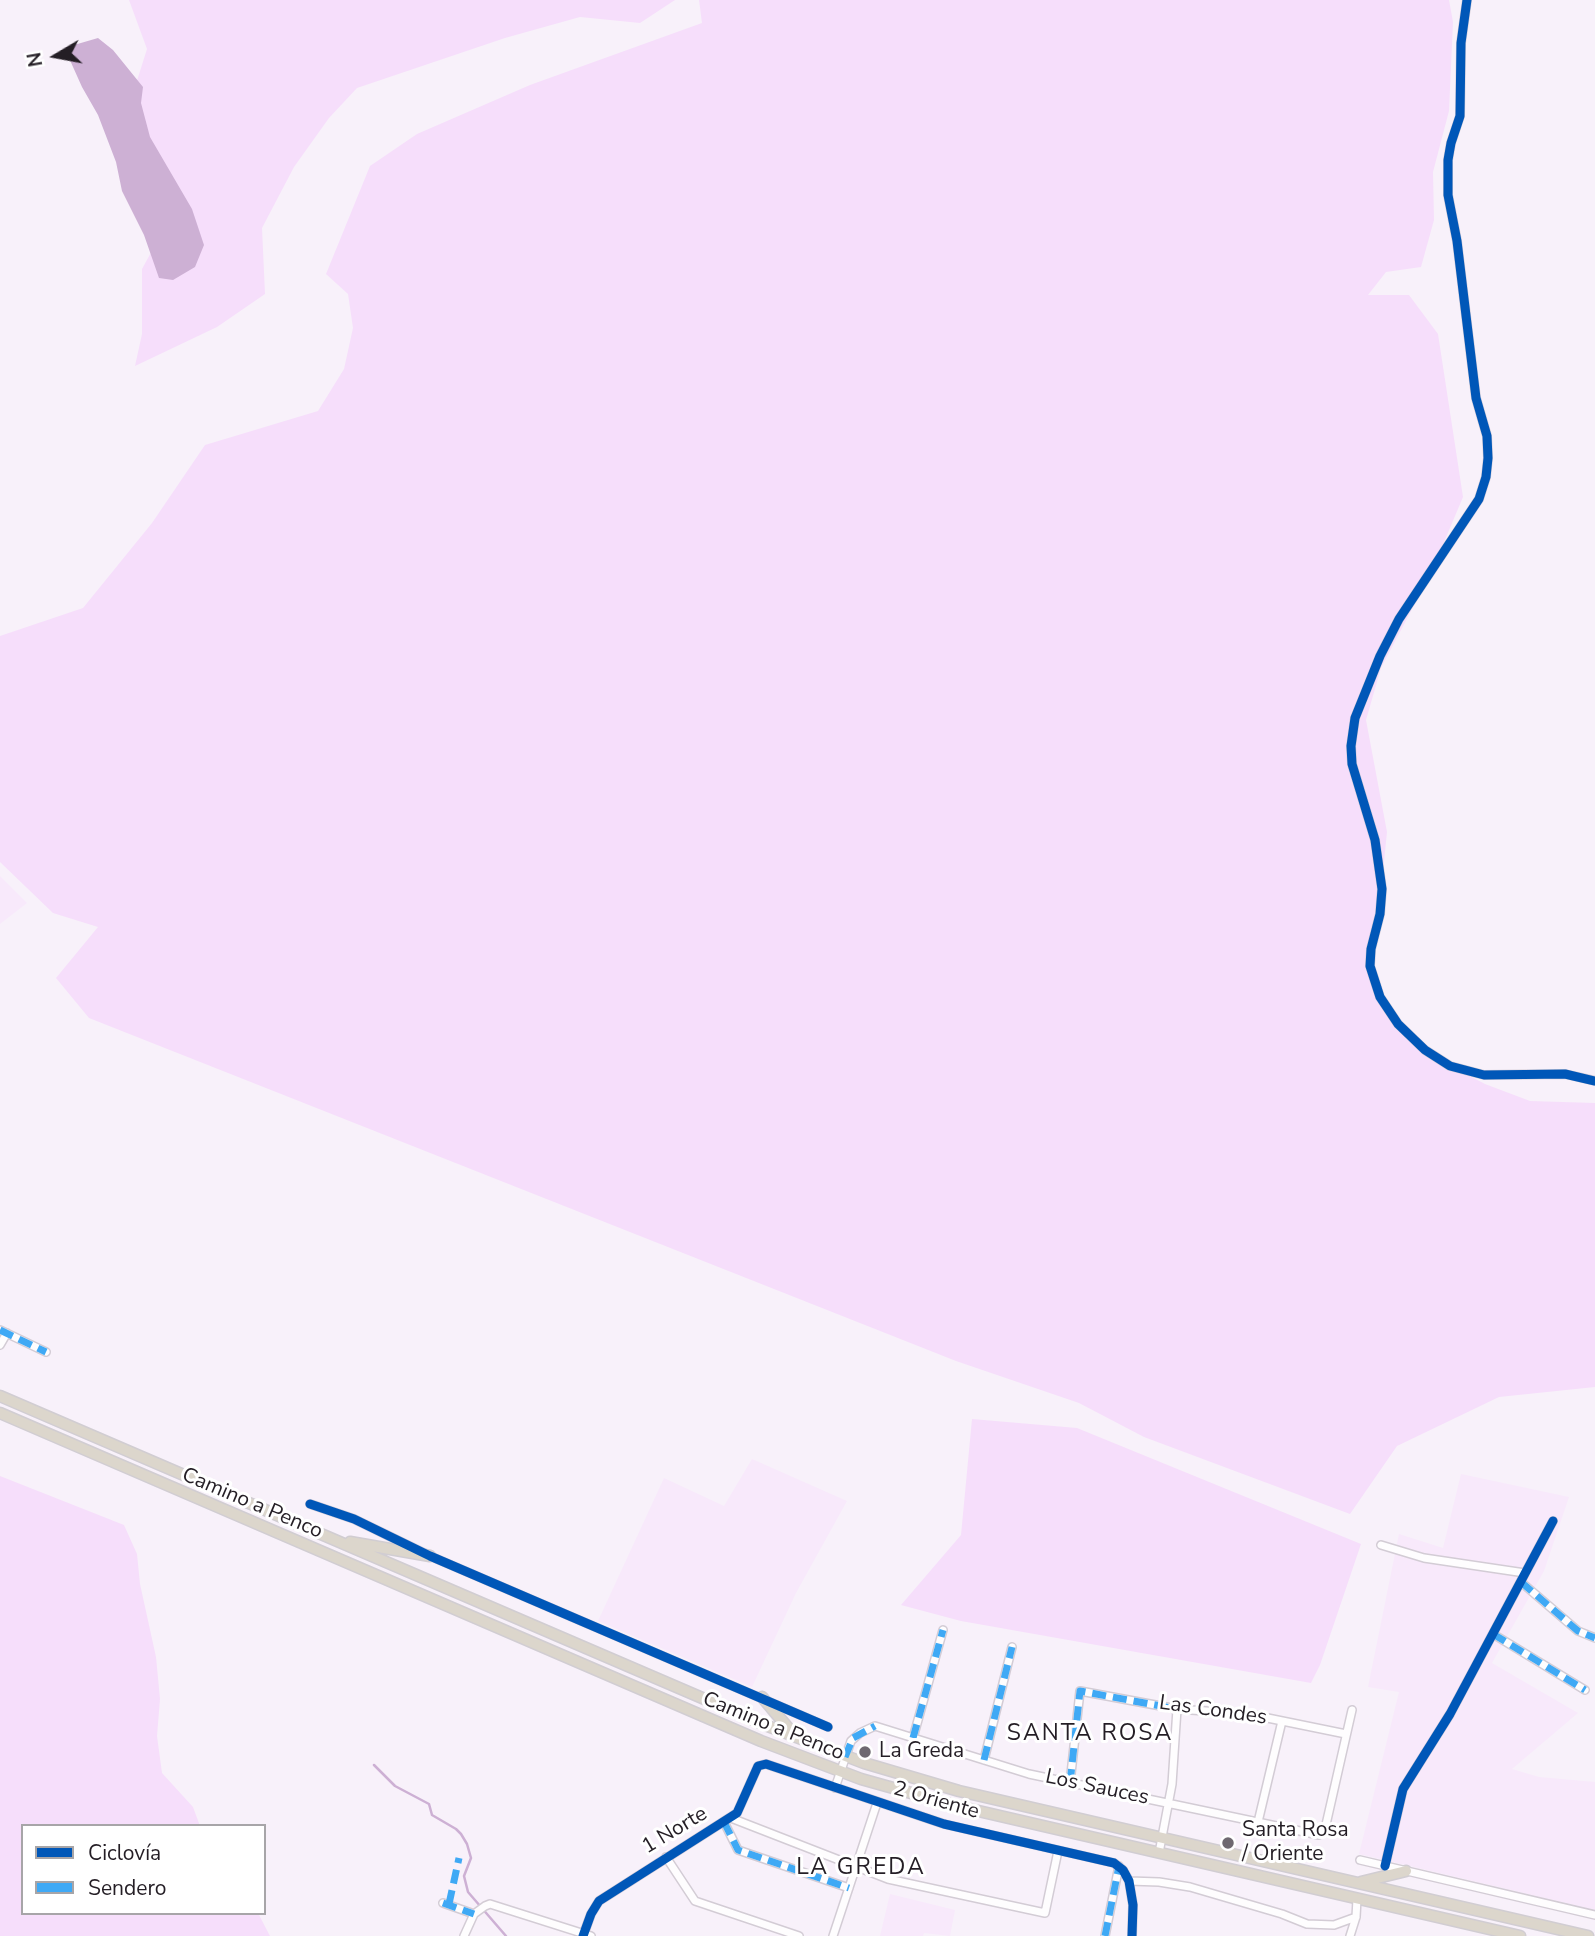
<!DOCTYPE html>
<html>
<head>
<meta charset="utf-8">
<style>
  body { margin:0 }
  #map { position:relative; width:1595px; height:1936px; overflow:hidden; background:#f8f1fa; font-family:"Nunito Sans",sans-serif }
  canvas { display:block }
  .legend { position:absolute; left:21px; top:1824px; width:245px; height:91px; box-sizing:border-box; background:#fff; border:2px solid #a7a5a8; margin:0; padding:9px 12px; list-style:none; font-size:21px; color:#241e25 }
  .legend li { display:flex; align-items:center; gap:14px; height:35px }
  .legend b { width:35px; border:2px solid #a7a5a8 }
  .north { position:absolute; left:21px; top:21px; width:70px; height:70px; -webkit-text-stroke:5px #fff; paint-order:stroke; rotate:260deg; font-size:19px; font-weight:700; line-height:28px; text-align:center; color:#241e25 }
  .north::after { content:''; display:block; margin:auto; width:24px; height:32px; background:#241e25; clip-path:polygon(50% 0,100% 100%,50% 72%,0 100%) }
</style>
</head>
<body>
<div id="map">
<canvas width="1595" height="1936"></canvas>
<ul class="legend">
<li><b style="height:9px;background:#0057b8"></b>Ciclovía</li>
<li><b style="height:9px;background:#3fa9f5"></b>Sendero</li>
</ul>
<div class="north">N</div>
</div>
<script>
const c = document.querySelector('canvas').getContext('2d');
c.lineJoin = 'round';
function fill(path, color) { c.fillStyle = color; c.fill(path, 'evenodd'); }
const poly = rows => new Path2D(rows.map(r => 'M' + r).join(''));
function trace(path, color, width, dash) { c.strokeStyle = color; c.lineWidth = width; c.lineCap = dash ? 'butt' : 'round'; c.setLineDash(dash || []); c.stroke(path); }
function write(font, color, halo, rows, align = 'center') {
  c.font = font + ' "Nunito Sans",sans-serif'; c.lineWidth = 6; c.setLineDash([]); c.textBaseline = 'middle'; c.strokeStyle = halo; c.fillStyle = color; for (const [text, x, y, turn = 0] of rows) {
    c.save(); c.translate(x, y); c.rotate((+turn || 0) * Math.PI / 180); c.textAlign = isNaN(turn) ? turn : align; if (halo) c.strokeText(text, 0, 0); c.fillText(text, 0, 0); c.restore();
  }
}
fill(poly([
  [0,876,27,903,0,924],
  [752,1459,847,1501,796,1593,752,1687,598,1621,664,1478,724,1506],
  [1461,1474,1569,1497,1544,1571,1492,1663,1578,1713,1512,1769,1539,1777,1595,1782,1595,1910,1359,1854,1399,1692,1368,1687,1399,1534,1443,1548],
  [890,1894,955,1910,950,1936,924,1933,923,1936,880,1936]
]), '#f8e9fb');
fill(poly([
  [129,0,675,0,640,23,580,17,505,38,357,88,329,118,294,167,262,228,265,294,217,327,135,366,142,334,142,269,160,236,122,128,147,49],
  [699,0,1449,0,1453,22,1449,111,1433,172,1434,220,1421,267,1386,272,1368,295,1409,295,1438,334,1463,497,1431,573,1381,668,1366,720,1387,832,1373,970,1380,996,1413,1038,1441,1061,1485,1084,1530,1101,1595,1103,1595,1387,1499,1397,1397,1446,1350,1514,1144,1437,1079,1403,956,1361,89,1018,56,978,98,927,53,913,0,862,0,636,83,608,152,523,205,445,318,411,344,369,353,328,348,294,326,274,370,166,417,134,530,85,702,23],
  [972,1419,1077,1428,1361,1544,1320,1665,1311,1683,961,1621,901,1605,961,1535],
  [0,1476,124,1525,137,1554,140,1584,156,1657,160,1699,157,1736,162,1773,193,1807,200,1826,23,1826,23,1913,258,1913,270,1936,0,1936]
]), '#f6defb');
fill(poly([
  [98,38,113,50,143,87,141,103,150,137,192,209,204,245,195,267,173,280,159,278,144,235,122,191,116,162,98,115,82,87,69,58,74,45]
]), '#cdb0d4');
trace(poly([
  [374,1765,395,1786,429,1804,432,1815,456,1829,461,1834,467,1844,471,1858,464,1876,468,1892,506,1936]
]), '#cdb0d4', 2.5);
const minor = poly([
  [1467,0,1461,43,1460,116,1451,143,1448,160,1448,195,1457,241,1476,398,1487,436,1488,458,1486,477,1479,499,1399,619,1380,656,1355,718,1351,746,1352,764,1375,840,1382,889,1380,914,1371,949,1370,966,1380,997,1398,1024,1425,1050,1450,1066,1484,1075,1565,1074,1595,1081],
  [0,1330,46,1352],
  [0,1345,7,1333],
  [310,1504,354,1519,430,1556,828,1727],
  [1381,1545,1424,1558,1525,1573],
  [1521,1582,1578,1631,1595,1638],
  [1493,1634,1585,1690],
  [913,1738,943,1630],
  [984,1760,1012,1647],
  [1070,1783,1080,1691,1177,1709,1248,1714,1346,1734],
  [835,1788,851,1741,860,1733,875,1726,1029,1774,1319,1835,1325,1829,1352,1710],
  [731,1818,888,1879,1045,1913,1058,1851],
  [724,1822,738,1850,849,1888],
  [1258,1822,1282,1721],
  [1159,1853,1172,1784,1177,1709],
  [666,1857,695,1901,799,1936],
  [1360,1860,1595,1915],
  [1385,1866,1403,1789,1450,1714,1553,1521],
  [1129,1881,1159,1882,1190,1887,1282,1914,1307,1924,1334,1925,1356,1917],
  [443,1903,474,1914],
  [464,1936,474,1914,485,1906,490,1904,591,1936],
  [583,1936,591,1914,599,1901,737,1813,758,1766,766,1764,944,1824,1114,1863,1123,1870,1129,1881,1133,1905,1132,1936],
  [833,1936,877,1803],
  [1105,1936,1119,1866],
  [1350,1936,1356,1917,1357,1899]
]);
const trunk = poly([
  [0,1396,765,1725,864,1763,959,1791,1588,1936],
  [0,1413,761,1741,861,1779,961,1807,1520,1936],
  [350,1542,430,1556],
  [762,1697,795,1736],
  [1361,1882,1406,1871]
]);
trace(minor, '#d3ccd5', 10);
trace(trunk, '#d1cdd2', 13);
trace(minor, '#fefdfe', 7);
trace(trunk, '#dcd6cc', 10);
trace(poly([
  [0,1330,46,1352],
  [1521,1582,1578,1631,1595,1638],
  [1493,1634,1585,1690],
  [913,1738,943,1630],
  [845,1757,853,1738,875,1726],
  [984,1760,1012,1647],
  [1070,1783,1080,1691,1177,1709],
  [724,1822,738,1850,849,1888],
  [443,1903,474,1914],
  [449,1904,459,1858],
  [1105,1936,1119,1866]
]), '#3fa9f5', 7, [14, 7]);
trace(poly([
  [1467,0,1461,43,1460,116,1451,143,1448,160,1448,195,1457,241,1476,398,1487,436,1488,458,1486,477,1479,499,1399,619,1380,656,1355,718,1351,746,1352,764,1375,840,1382,889,1380,914,1371,949,1370,966,1380,997,1398,1024,1425,1050,1450,1066,1484,1075,1565,1074,1595,1081],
  [310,1504,354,1519,430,1556,828,1727],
  [1385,1866,1403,1789,1450,1714,1553,1521],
  [583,1936,591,1914,599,1901,737,1813,758,1766,766,1764,944,1824,1114,1863,1123,1870,1129,1881,1133,1905,1132,1936]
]), '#0057b8', 9);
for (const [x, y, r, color] of [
  [865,1752,7,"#6e6870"],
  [1228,1843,7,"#6e6870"]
]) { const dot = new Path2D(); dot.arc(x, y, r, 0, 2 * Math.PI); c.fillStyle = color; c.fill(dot); trace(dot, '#fff', 2.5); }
write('21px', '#241e25', '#fff', [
  ["Camino a Penco",252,1504,23],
  ["Las Condes",1213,1711,8],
  ["Camino a Penco",773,1727,22],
  ["Los Sauces",1097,1788,12],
  ["2 Oriente",936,1801,16],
  ["1 Norte",675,1831,-31]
]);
write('21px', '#241e25', '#fff', [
  ["La Greda",879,1752],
  ["Santa Rosa",1242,1831],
  ["/ Oriente",1242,1855]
], 'left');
c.letterSpacing = '2px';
write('23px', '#241e25', '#fff', [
  ["SANTA ROSA",1090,1734],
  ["LA GREDA",861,1868]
]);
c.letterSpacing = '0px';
</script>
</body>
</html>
